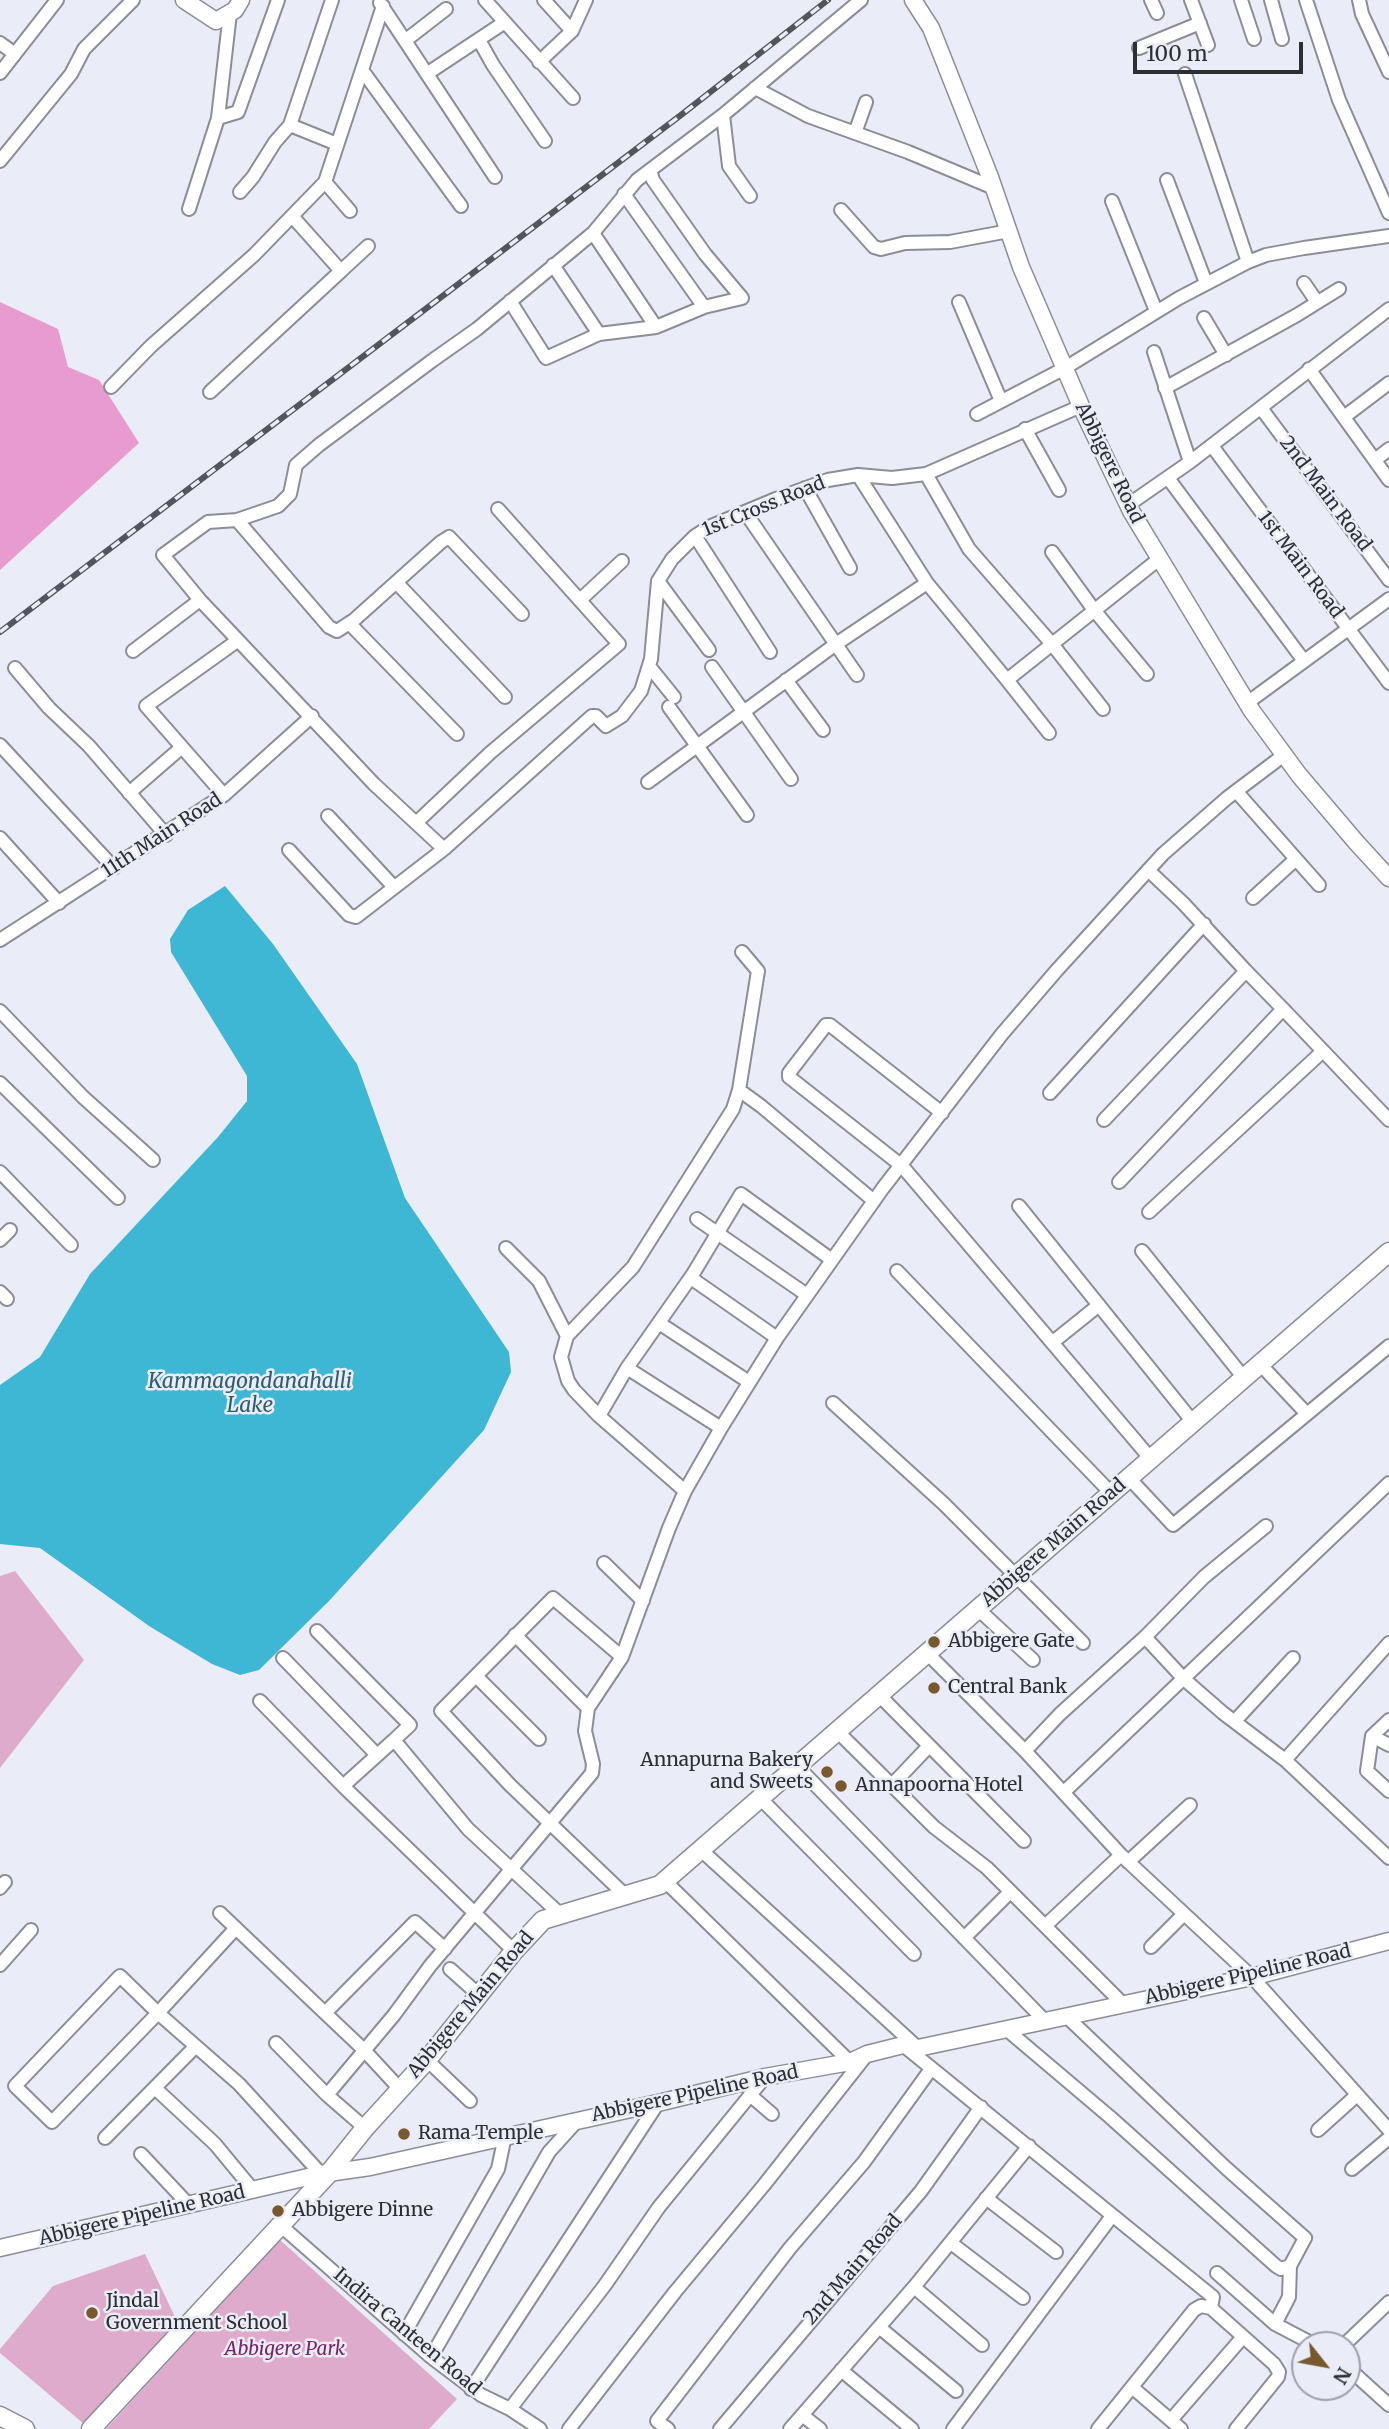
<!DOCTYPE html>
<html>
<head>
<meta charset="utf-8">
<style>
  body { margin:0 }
  #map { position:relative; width:1389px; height:2429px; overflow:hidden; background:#eaecf7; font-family:Merriweather,serif }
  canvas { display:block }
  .north { position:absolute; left:1291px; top:2331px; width:70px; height:70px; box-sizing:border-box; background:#eaecf7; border:2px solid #9fa0a9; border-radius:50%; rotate:121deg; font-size:19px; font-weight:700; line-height:28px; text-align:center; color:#2e2f33 }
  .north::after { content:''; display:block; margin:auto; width:24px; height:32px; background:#78582e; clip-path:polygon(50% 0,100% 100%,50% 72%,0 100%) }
  .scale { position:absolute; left:1133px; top:42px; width:170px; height:32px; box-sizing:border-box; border:4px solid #2e2f33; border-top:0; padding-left:9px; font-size:21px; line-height:24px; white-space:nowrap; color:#2e2f33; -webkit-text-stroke:5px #eaecf7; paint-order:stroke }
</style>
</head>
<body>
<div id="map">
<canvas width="1389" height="2429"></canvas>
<div class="north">N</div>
<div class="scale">100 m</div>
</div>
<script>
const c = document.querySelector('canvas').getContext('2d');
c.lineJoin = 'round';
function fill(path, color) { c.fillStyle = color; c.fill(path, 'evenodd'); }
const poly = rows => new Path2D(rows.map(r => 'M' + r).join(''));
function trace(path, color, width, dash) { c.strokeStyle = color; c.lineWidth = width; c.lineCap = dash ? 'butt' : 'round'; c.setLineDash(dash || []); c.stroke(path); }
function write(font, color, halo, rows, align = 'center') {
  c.font = font + ' Merriweather,serif'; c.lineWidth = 5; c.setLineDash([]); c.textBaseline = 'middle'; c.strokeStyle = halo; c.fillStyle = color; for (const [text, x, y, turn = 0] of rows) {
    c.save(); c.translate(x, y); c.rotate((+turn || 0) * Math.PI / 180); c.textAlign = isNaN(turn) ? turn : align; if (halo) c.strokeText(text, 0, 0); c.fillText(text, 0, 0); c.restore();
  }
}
fill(poly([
  [15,1571,84,1660,0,1768,0,1576],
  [280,2240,457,2399,429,2429,106,2429],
  [145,2254,177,2321,84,2424,0,2353,0,2349,53,2286]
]), '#deabcc');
fill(poly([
  [0,302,58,329,68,367,99,380,139,443,0,570]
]), '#e89bce');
fill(poly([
  [225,886,273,944,357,1064,405,1198,509,1352,511,1372,484,1430,329,1601,259,1670,240,1675,212,1664,149,1626,40,1548,0,1544,0,1385,40,1357,90,1274,218,1137,247,1101,247,1076,171,952,170,939,188,910]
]), '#3eb7d5');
const minor = poly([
  [485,0,573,98],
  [544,0,572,31],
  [1151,0,1157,13],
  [1191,0,1208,45],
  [1241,0,1254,39],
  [1271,0,1282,39],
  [1306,0,1339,100,1389,213],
  [1359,0,1362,14,1389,72],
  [380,3,495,177],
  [406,40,446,9],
  [479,40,493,65,545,141],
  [0,43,15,54],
  [1139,48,1200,23],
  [539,62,572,31,586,0],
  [362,70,461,206],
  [0,73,57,0],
  [428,73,505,22],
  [1185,74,1248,262],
  [755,88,808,116,908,152,994,188],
  [723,115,861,0],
  [218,118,238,112,278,0],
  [290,125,332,0],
  [855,133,866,102],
  [0,161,71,74,84,49,133,0],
  [1167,180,1206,283],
  [325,182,350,211],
  [240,192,253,177,275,142,290,125,337,144],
  [624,194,704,307],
  [1112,201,1156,311],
  [189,209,218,118,230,13],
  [841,210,874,247,881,249,905,243,950,242,1009,231],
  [593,233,656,327],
  [553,265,599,334],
  [341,271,368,246],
  [1304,283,1317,302],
  [510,301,546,358,599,334,656,327,704,307,742,298,705,254,653,180,650,170],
  [959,302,1001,401],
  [1204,318,1226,355],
  [1154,352,1190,462],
  [1309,369,1389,480],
  [111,387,151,346,254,255,325,182,383,6],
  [1165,388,1297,315,1339,289],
  [210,392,341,271,292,216],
  [1261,408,1389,580],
  [977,414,1065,368,1179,298,1248,262,1266,255,1304,248,1389,236],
  [1344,417,1389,383],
  [1025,429,1059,490],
  [1212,446,1389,683],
  [1375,460,1389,449],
  [926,474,969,549,1052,644,1103,709],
  [858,475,927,583],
  [1168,478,1304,661],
  [805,488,850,568],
  [1128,505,1190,462,1389,309],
  [745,512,857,675],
  [237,520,329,627,337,631,354,620,441,542,449,537,522,614],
  [695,536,770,652],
  [1052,552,1094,610,1147,674],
  [658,581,709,650],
  [396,582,505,697],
  [200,600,163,555,208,522,237,520,278,506,290,494,296,465,319,445,433,360,477,329,593,233,637,180,723,115,729,166,750,196],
  [580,600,622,561],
  [349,623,457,734],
  [133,651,200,600,374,784,416,823,490,753,619,644,498,509],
  [649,666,674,697],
  [712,667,791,779],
  [15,668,49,708,89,746,166,835],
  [786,680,823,730],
  [1247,703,1389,599],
  [669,707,747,815],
  [1049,733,1007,680,1159,559],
  [0,745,114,868],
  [648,782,836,644,927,583,1007,680],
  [1236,791,1319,885],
  [129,793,182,747],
  [224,795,146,706,237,641],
  [328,816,393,886],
  [416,823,444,849],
  [0,838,59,903],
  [289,850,349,915,356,917,444,849,592,716,596,716,606,726,622,716,641,691,651,659,658,581,672,559,695,536,709,527,776,499,828,480,858,475,892,478,926,474,1081,406],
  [1148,870,1183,903,1246,971],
  [1253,898,1296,859],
  [0,940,224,795,312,716],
  [742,952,758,971,739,1090,761,1106,874,1201],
  [1283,1009,1389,1120],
  [0,1011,83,1097,153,1160],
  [0,1083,118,1198],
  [1050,1093,1204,924],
  [942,1113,830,1025,826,1025,789,1073,789,1077,902,1166,1151,1459],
  [1104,1120,1246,971,1283,1009,1119,1182],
  [0,1172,71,1245],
  [1019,1206,1193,1422],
  [1149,1212,1323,1051],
  [697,1219,807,1295],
  [0,1240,10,1230],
  [506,1248,539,1281,567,1336],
  [1142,1251,1244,1378],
  [897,1271,1111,1493],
  [691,1278,777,1338],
  [0,1292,7,1299],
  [659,1323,749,1382],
  [1053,1342,1099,1305],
  [1260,1364,1307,1414,1389,1346],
  [627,1368,721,1428],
  [833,1403,944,1504,1083,1643],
  [599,1416,627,1368,693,1274,741,1194,832,1260],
  [1129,1478,1173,1525,1307,1414],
  [685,1491,599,1416,574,1390,568,1381,561,1357,567,1336,633,1267,733,1109,739,1090],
  [604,1563,643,1601],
  [978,1609,1033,1660],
  [317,1631,410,1725,394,1740,468,1829,561,1915],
  [515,1635,588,1708],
  [1145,1637,1184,1679,1223,1713,1285,1760,1389,1858],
  [927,1653,1025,1751,1121,1855,1252,1977,1389,2130],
  [622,1657,553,1598,441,1711,510,1785,625,1895],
  [283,1658,377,1755],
  [476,1676,539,1739],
  [879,1695,1024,1841],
  [260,1701,343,1786,394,1740],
  [1389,1720,1372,1736,1389,1745],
  [1235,1721,1293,1658],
  [837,1731,934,1827,987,1868,1123,2004],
  [1372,1736,1367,1771,1389,1791],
  [1025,1751,1060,1714,1145,1637,1204,1577,1266,1526],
  [1285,1760,1389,1643],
  [797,1766,1045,2021],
  [892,1785,929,1746],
  [343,1786,514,1951],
  [1064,1792,1389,1483],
  [760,1798,914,1954],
  [701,1850,918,2048],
  [1128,1862,1190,1805],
  [665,1881,850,2062],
  [0,1888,5,1882],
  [220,1913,325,2013],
  [1045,1926,1121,1855],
  [236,1928,158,2013,120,1976,15,2086,52,2122,158,2013,239,2084,321,2174],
  [964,1938,1010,1892],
  [1151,1947,1184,1914],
  [0,1965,31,1930],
  [450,1969,479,1995],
  [1006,2029,1110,2117,1276,2266,1281,2269,1290,2266,1305,2238,1226,2168,1066,2016],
  [276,2043,327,2095],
  [903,2045,1213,2297,1211,2308],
  [427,2060,470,2101],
  [156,2089,215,2144,253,2190],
  [400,2089,363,2049,325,2013,415,1922,445,1949],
  [750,2095,772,2114],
  [365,2128,327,2095,394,2015,430,1966,592,1773,593,1764,585,1731,588,1708,622,1657,669,1528,685,1491,721,1428,777,1338,883,1188,1002,1034,1057,970,1163,854,1227,798,1284,755],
  [1318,2130,1357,2095],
  [105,2138,195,2047],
  [141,2154,189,2205],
  [1352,2169,1389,2138],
  [986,2198,1056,2252],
  [280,2225,431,2357,481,2395,510,2409,540,2429],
  [951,2243,1023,2298],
  [1217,2273,1275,2324,1315,2345],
  [1275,2324,1289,2297,1290,2266],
  [879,2327,956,2391],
  [404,2334,498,2169,505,2136],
  [982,2345,914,2287,1029,2146],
  [1344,2345,1389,2302],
  [431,2357,549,2152,577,2121],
  [1347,2367,1389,2405],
  [841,2370,912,2429],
  [1133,2388,1181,2429],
  [471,2389,658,2103],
  [510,2409,605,2285,659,2207,765,2077],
  [802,2415,820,2429],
  [1171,2420,1242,2338],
  [569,2429,675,2292,764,2185,865,2057],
  [668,2429,657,2421,790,2248,864,2162,931,2069],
  [720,2429,921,2191,981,2107],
  [790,2429,914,2287],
  [953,2429,1112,2216],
  [1098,2429,1194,2310,1201,2306,1211,2308,1274,2364,1279,2372,1278,2377,1236,2429]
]);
const tertiary = poly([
  [184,0,216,21,235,10,241,0],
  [913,0,931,28,990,177,1021,267,1084,413,1131,511,1252,711,1299,775,1356,842,1389,878],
  [0,2248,321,2174,370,2167,658,2103,765,2077,850,2062,867,2054,903,2045,918,2048,1252,1977,1389,1941]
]);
const secondary = poly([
  [0,2416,25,2429],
  [91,2429,329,2173,365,2128,427,2060,514,1951,543,1920,660,1885,1389,1252]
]);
trace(minor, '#8c8d97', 16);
trace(tertiary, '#8c8d97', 19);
trace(secondary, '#8c8d97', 21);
trace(minor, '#fff', 12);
trace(tertiary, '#fff', 16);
trace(secondary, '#fff', 18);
const rail = poly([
  [0,632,681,115,828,0]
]);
trace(rail, '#54555b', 6);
trace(rail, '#eaecf7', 3.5, [10]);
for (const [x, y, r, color] of [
  [934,1642,7,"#78582e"],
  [934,1688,7,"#78582e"],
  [827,1772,7,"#78582e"],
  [841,1786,7,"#78582e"],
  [404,2134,7,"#78582e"],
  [278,2211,7,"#78582e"],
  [92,2313,7,"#78582e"]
]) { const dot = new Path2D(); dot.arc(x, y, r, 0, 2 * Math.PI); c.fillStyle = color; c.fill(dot); trace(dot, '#eaecf7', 2.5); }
write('19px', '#2e2f33', '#eaecf7', [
  ["Abbigere Road",1109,463,64],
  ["2nd Main Road",1325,494,53],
  ["1st Cross Road",764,507,-22],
  ["1st Main Road",1300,565,53],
  ["11th Main Road",162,836,-33],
  ["Abbigere Main Road",1054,1543,-41],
  ["Abbigere Pipeline Road",1248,1975,-13],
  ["Abbigere Main Road",471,2005,-50],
  ["Abbigere Pipeline Road",695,2094,-12],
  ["Abbigere Pipeline Road",142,2216,-13],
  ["2nd Main Road",853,2270,-49],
  ["Indira Canteen Road",407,2332,40]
]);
write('19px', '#2e2f33', '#eaecf7', [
  ["Abbigere Gate",948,1642],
  ["Central Bank",948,1688],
  ["Annapurna Bakery",813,1761,"right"],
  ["and Sweets",813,1783,"right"],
  ["Annapoorna Hotel",855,1786],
  ["Rama Temple",418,2134],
  ["Abbigere Dinne",292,2211],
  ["Jindal",106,2302],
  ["Government School",106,2324]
], 'left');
write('italic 19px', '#7b2364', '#eaecf7', [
  ["Abbigere Park",285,2350]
]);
write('italic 21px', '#2d5f6c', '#eaecf7', [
  ["Kammagondanahalli",250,1382],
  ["Lake",250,1406]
]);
</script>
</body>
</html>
